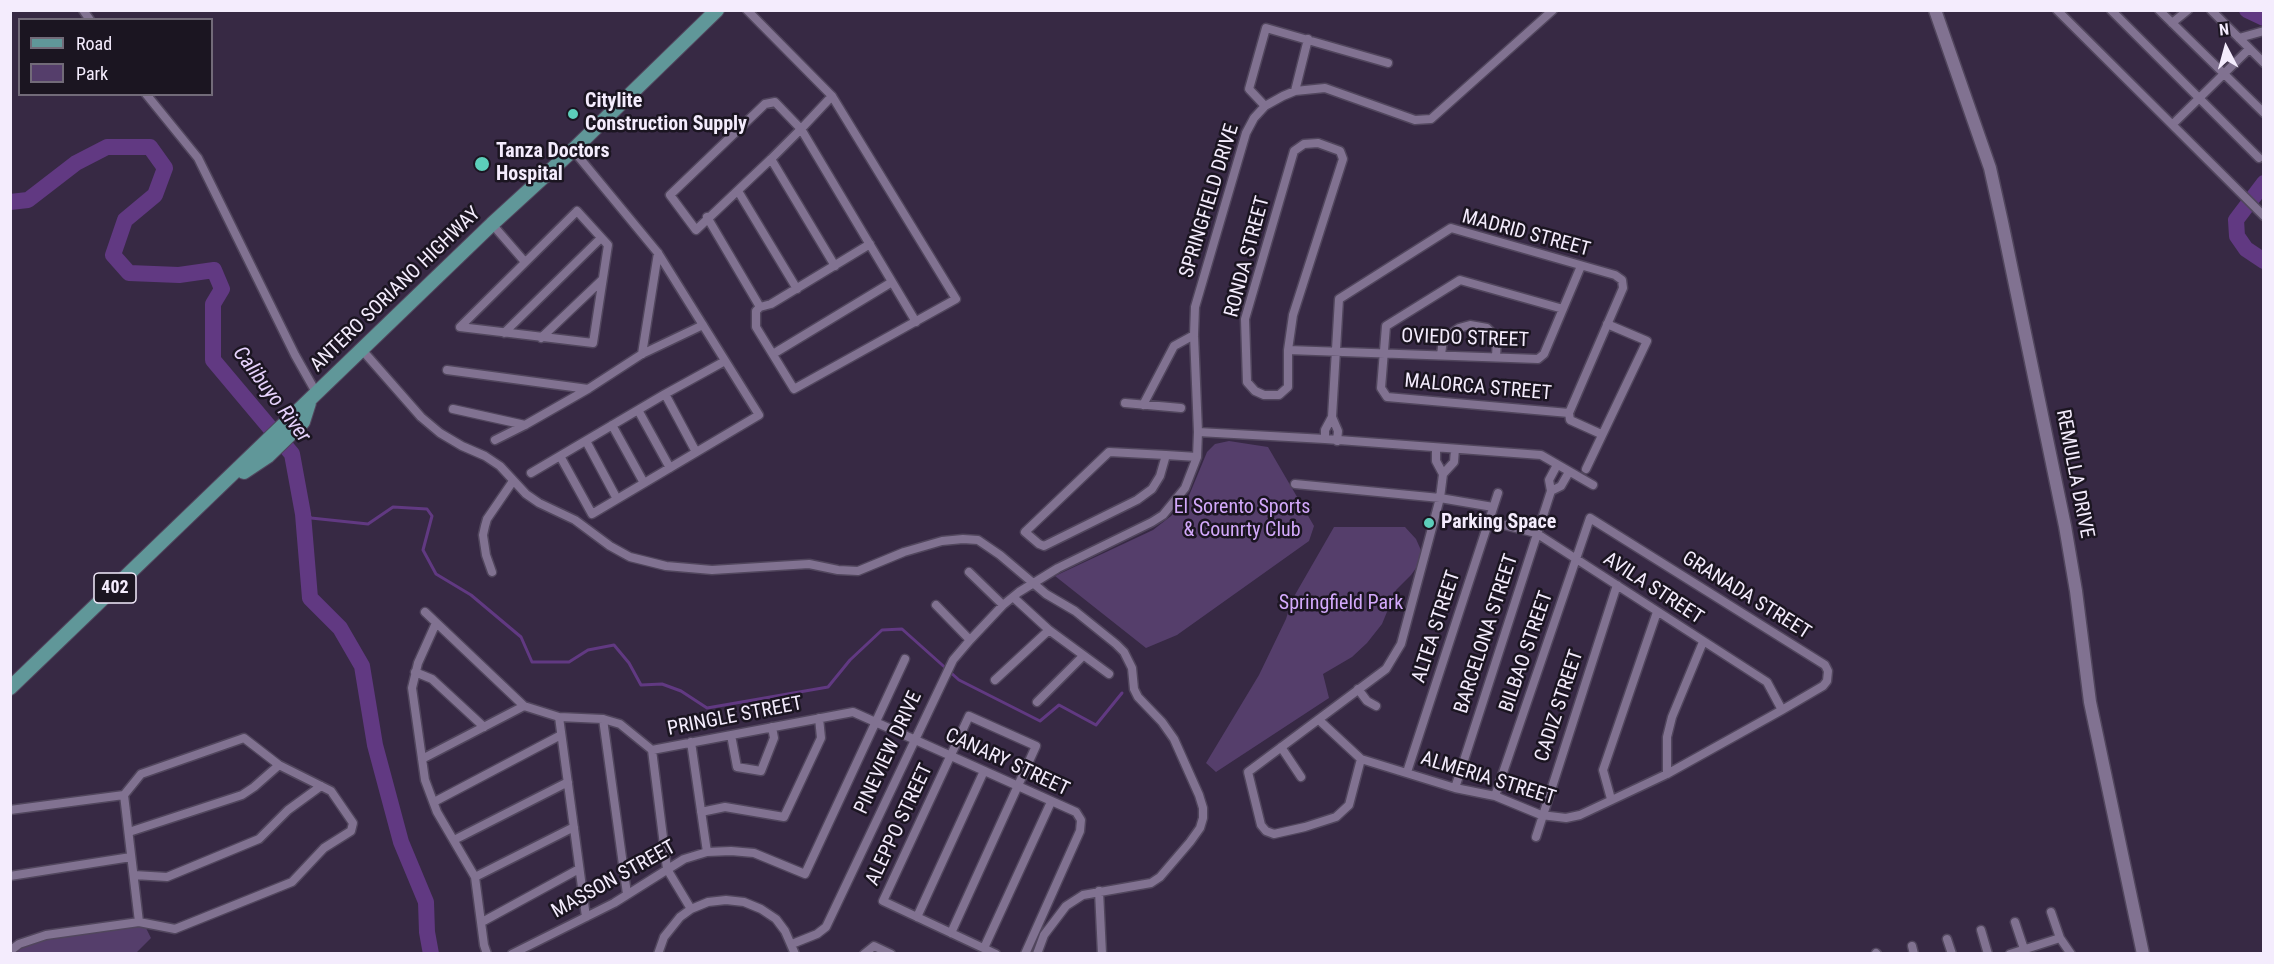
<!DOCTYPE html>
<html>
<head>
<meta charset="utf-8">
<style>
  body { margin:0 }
  #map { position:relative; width:2274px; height:964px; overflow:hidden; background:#372944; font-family:"Roboto Condensed",sans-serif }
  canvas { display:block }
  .frame { position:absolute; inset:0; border:12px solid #f4ecfd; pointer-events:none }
  .legend { position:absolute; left:18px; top:18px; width:195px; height:78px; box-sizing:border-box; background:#1b1521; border:2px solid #726b79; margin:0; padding:8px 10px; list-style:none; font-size:18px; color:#f4ecfd }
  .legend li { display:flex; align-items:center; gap:12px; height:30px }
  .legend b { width:30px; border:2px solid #726b79 }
  .north { position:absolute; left:2196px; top:18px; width:60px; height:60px; -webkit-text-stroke:4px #1b1521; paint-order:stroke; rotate:354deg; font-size:16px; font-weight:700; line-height:24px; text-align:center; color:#f4ecfd }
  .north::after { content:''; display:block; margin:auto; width:21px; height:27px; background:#f4ecfd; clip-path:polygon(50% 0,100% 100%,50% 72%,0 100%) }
</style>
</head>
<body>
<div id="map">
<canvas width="2274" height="964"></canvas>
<div class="frame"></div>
<ul class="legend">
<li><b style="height:8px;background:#609799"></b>Road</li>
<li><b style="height:16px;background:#553e6b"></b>Park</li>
</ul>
<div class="north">N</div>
</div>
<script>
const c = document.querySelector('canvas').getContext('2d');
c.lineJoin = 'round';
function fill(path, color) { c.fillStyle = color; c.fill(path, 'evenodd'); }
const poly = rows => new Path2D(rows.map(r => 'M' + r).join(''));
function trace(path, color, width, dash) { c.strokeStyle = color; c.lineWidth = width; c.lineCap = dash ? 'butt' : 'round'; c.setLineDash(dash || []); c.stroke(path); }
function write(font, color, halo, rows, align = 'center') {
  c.font = font + ' "Roboto Condensed",sans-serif'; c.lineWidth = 5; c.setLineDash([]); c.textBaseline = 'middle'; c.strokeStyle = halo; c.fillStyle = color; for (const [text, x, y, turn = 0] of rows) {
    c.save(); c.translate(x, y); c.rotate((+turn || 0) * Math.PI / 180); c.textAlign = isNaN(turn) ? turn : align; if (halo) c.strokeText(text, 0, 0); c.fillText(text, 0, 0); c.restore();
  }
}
fill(poly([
  [1229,441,1268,447,1314,526,1309,541,1177,635,1146,648,1055,576,1153,530,1171,516,1188,498,1207,452,1215,444],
  [1334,527,1405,527,1416,539,1424,557,1411,575,1396,590,1382,624,1367,643,1352,657,1323,674,1329,698,1216,772,1206,763,1259,675,1286,619,1292,600],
  [134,925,146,928,151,938,136,953,11,954,16,944,50,936]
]), '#553e6b');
trace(poly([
  [301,506,311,518,368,524,393,507,427,509,432,516,423,550,436,574,471,595,521,637,532,662,569,662,588,650,614,645,629,663,641,685,662,684,681,691,707,708,828,687,850,660,882,630,902,629,959,680,1040,721,1059,705,1096,725,1122,693]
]), '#613982', 3);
trace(poly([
  [2247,10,2264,18],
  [2264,183,2236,220,2237,236,2246,249,2264,261],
  [10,202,28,200,76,163,107,147,150,147,165,168,155,195,125,220,113,255,129,273,179,275,214,270,222,289,213,304,213,360,292,454,303,514,310,598,340,628,362,666,375,745,401,842,426,902,427,932,431,954]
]), '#613982', 16);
const street = poly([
  [83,10,90,20],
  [2057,10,2264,216],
  [2111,10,2259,158],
  [2159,10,2264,113],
  [2211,10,2264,63],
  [2172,23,2188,10],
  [2239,38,2264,31],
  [1295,91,1308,39],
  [146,94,198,158,295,355,317,394],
  [832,96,801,129,771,159,696,230,670,195,765,104,775,102,801,129,916,322],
  [1265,106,1249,89,1266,28,1388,63],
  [2173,124,2249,49],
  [1318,143,1340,151,1343,159,1293,315,1288,350,1288,387,1279,395,1264,395,1255,391,1247,382,1245,319,1294,151,1304,144,1318,143],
  [771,159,835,266],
  [738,191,797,289],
  [577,211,608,245,593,343,460,327,577,211],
  [707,217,760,307,756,311,756,327,794,389,956,299,832,96,747,10],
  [492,224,525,262],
  [760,307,771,304,870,244],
  [1563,309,1460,280,1386,326,1381,388,1387,397,1569,413,1570,420,1601,434],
  [504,333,601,238],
  [541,338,602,280],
  [1288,350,1538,359,1544,354,1581,266],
  [363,351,421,417,440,433,462,446,485,456,500,466,526,494,539,503,575,520,610,546,630,557,666,566,712,570,809,564,838,570,858,571,904,552,942,541,963,539,978,540,1000,555,1046,594,1075,611,1116,644,1124,652,1132,668,1134,689,1138,697,1162,722,1174,739,1199,795,1203,808,1203,818,1200,828,1190,842,1160,877,1151,883,1083,895,1066,906,1044,935,1037,954],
  [642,354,658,253],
  [773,354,892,282],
  [1441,355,1443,339,1459,328,1470,325,1487,328,1497,338,1496,357],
  [447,370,588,389],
  [665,394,696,452],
  [1125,403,1181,408],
  [1143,405,1174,346,1194,335],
  [453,409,525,425],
  [638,410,670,468],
  [612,425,644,483],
  [1198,432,1325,439,1541,455,1593,485],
  [1325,439,1325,430,1332,417],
  [495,440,525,425,588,389,642,354,703,325],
  [586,441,617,499],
  [1337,441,1338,431,1332,417,1339,299,1451,228,1615,275,1622,280,1623,288,1569,413],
  [1436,448,1436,461,1443,474],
  [1166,455,1160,476,1152,489,1137,500,1044,546,1039,544,1025,532,1109,452,1166,455,1197,457],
  [560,456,592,514,759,415,658,253,573,150],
  [1557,465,1549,480,1551,491,1561,486,1569,472],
  [1586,469,1647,341,1607,324],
  [531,473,665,394,725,361],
  [1295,484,1440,498,1493,507],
  [1488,521,1536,533,1767,682,1782,710],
  [492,572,486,555,483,535,485,526,487,519,513,481],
  [969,572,1003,605],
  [1013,597,1049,630,1109,674],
  [936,605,970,640],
  [425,612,524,706,559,717,603,719,620,724,652,750,853,712,1076,812,1081,820,1080,831,1025,954],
  [436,623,418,663,412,688,425,780,437,812,475,877,484,945,487,954],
  [415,672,432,679,484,727],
  [995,680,1049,630],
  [1358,689,1367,701,1376,706],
  [1037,702,1083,656],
  [559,717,586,917],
  [603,719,627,894],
  [1319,720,1361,759,1455,788,1495,796,1541,815,1566,818,1580,815,1667,774,1782,710,1823,686,1827,681,1828,671,1825,665,1590,518,1495,796],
  [731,735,737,767,761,771,774,738,772,727],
  [691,742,707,852],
  [1281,747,1301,777],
  [652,750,667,869,691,909],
  [422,759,524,706],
  [1361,759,1349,805,1336,817,1305,827,1274,834,1266,831,1261,825,1248,772,1386,669,1401,644,1440,498,1443,474,1454,462,1455,449],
  [1407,772,1498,493],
  [1667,774,1667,737,1672,717,1703,642],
  [1455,788,1551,491],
  [124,795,139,922],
  [1611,799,1603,770,1657,612],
  [434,802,561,735],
  [10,810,124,795,141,774,244,738,279,765,331,791,353,823,351,831,324,848,292,882,175,929,139,922,46,935,19,944,10,951],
  [701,812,725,807,784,817,821,738,819,718],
  [129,832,242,795,254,787,279,765],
  [1536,837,1617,585],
  [454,840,568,782],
  [134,875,167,877,259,839,288,810,321,786],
  [10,876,131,857],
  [475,877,574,827],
  [1099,891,1102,954],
  [2051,912,2060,938,2071,954],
  [917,917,984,771],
  [482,922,579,869],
  [2015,922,2024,949],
  [1981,930,1988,954],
  [951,933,1036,746,969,716,883,901,917,917,996,954],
  [1947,939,1952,954],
  [792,944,817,934,826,927,953,660,970,640,1003,605,1019,592,1058,568,1152,522,1163,515,1185,488,1197,457,1198,432,1194,335,1195,307,1246,133,1254,118,1265,106,1283,96,1295,91,1325,88,1415,120,1431,119,1553,10],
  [1912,946,1914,954],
  [984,948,1051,802],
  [1876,953,1877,954],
  [512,954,614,903,684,859,707,852,731,851,754,853,805,874,905,659],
  [658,954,664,937,680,917,691,909,708,902,726,900,744,902,761,909,776,919,785,931,795,954],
  [864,954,874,946,891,954],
  [2010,954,2060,938]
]);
const secondary = poly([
  [1935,10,1990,168,2002,222,2065,526,2076,591,2090,702,2143,954]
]);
const primary = poly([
  [244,472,268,456,303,422,309,403],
  [10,688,492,224,573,150,717,10]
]);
trace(street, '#51465d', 11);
trace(secondary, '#51465d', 15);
trace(primary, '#51465d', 16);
trace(street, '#817291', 8);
trace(secondary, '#817291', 12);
trace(primary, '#609799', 14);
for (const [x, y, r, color] of [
  [573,114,6,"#5cceba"],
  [482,164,8,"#5cceba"],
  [1429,523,6,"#5cceba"]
]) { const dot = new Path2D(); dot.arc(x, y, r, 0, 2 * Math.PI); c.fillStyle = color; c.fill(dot); trace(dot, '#1b1521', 2); }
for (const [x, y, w] of [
  [115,588,42]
]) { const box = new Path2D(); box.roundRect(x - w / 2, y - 15, w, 30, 4.5); c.fillStyle = '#1b1521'; c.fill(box); trace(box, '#f4ecfd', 1.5); }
write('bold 18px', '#f4ecfd', null, [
  ["402",115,588]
]);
write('bold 20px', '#f4ecfd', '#1b1521', [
  ["Citylite",585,102],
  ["Construction Supply",585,125],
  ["Tanza Doctors",496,152],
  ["Hospital",496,175],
  ["Parking Space",1441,523]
], 'left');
write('20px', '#f4ecfd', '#1b1521', [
  ["SPRINGFIELD DRIVE",1210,201,-73],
  ["MADRID STREET",1526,234,15],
  ["RONDA STREET",1248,257,-75],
  ["ANTERO SORIANO HIGHWAY",396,290,-44],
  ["OVIEDO STREET",1465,339,2],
  ["MALORCA STREET",1478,388,5],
  ["REMULLA DRIVE",2074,474,79],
  ["AVILA STREET",1653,589,33],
  ["GRANADA STREET",1746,596,32],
  ["ALTEA STREET",1437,627,-72],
  ["BARCELONA STREET",1487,634,-72],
  ["BILBAO STREET",1527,652,-71],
  ["CADIZ STREET",1560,706,-72],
  ["PRINGLE STREET",735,717,-11],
  ["PINEVIEW DRIVE",889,753,-65],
  ["CANARY STREET",1007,763,25],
  ["ALMERIA STREET",1488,779,17],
  ["ALEPPO STREET",900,825,-65],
  ["MASSON STREET",614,880,-29]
]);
write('20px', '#d3a9fb', '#1b1521', [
  ["El Sorento Sports",1242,508],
  ["& Counrty Club",1242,531],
  ["Springfield Park",1341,604]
]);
write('italic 21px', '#e7d3fd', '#1b1521', [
  ["Calibuyo River",271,395,53]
]);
</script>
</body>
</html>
